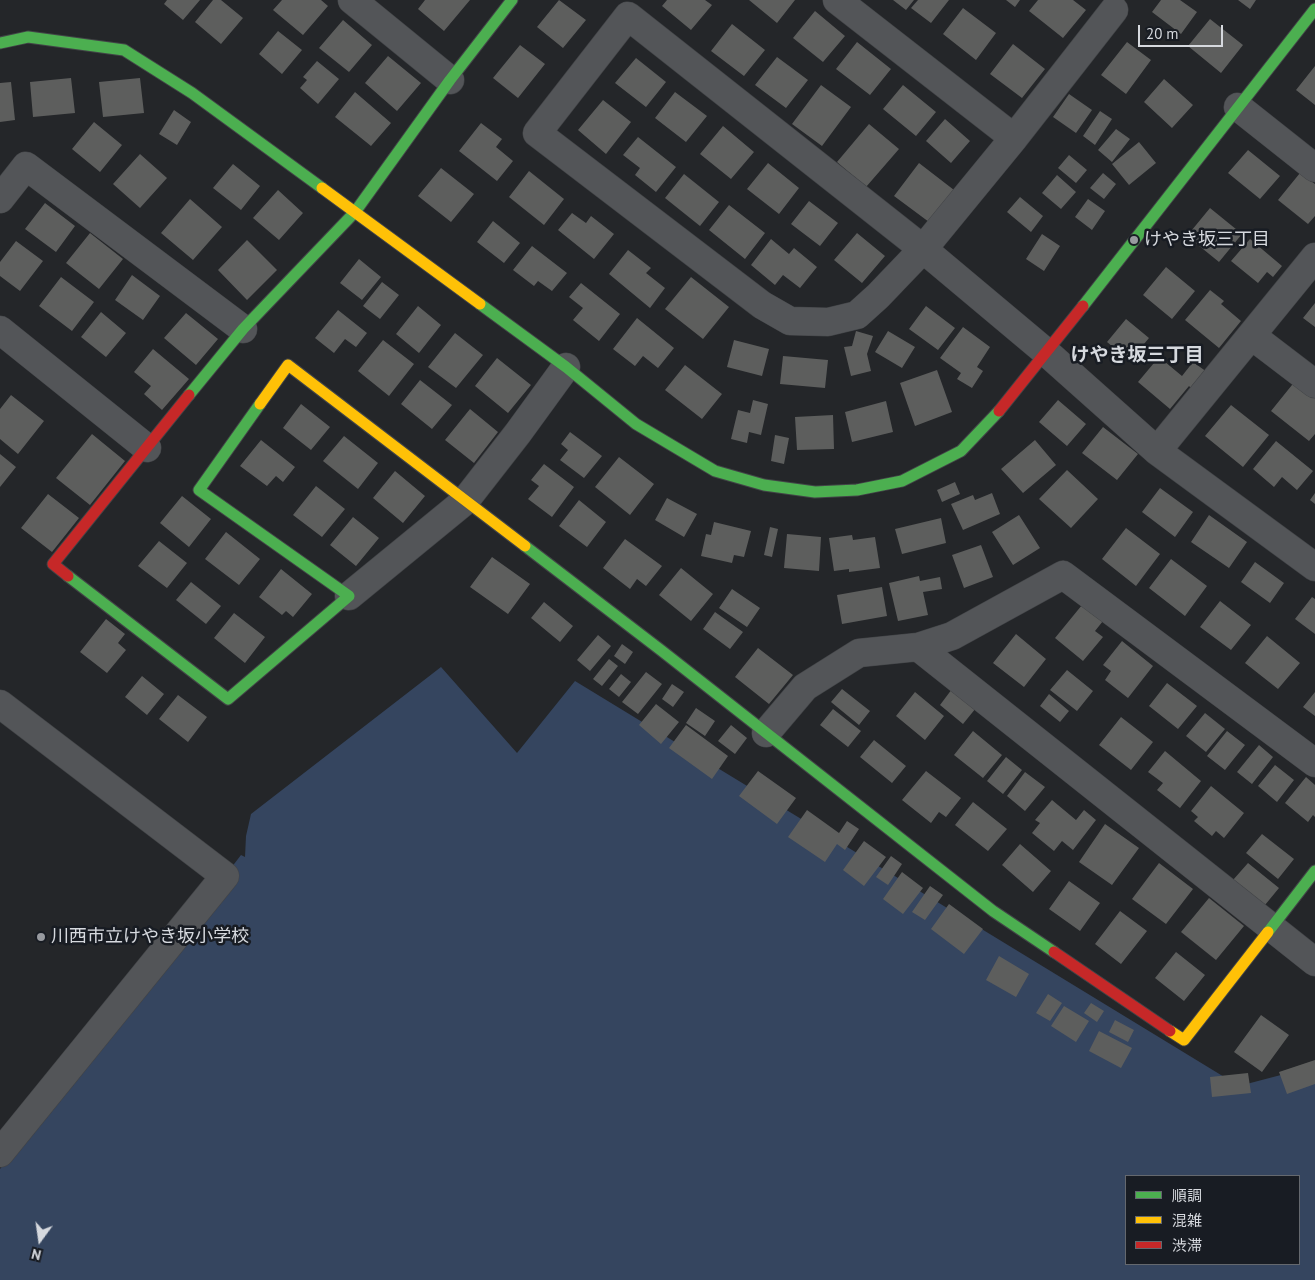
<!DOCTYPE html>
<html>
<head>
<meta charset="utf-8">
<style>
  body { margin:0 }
  #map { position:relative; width:1315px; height:1280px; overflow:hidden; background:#242629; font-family:"PT Sans","Noto Sans JP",sans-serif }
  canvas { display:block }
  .legend { position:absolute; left:1125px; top:1175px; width:175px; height:90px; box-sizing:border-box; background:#181c23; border:1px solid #64686e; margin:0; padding:6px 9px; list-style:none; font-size:15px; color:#d6d9de }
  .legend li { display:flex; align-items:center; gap:10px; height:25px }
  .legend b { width:25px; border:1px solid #64686e }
  .north { position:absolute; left:15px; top:1215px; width:50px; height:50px; -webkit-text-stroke:4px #181c23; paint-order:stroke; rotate:194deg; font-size:14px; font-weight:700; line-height:20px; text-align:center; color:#d6d9de }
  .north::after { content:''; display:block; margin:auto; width:18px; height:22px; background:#d6d9de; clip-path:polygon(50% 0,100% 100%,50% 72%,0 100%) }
  .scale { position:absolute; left:1138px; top:25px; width:85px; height:22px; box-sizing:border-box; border:2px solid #d6d9de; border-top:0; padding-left:6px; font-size:15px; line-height:18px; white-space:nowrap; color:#d6d9de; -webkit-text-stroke:4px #181c23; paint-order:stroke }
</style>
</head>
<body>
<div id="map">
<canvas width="1315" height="1280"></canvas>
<ul class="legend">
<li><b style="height:6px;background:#4caf50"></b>順調</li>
<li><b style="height:6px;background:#ffc107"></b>混雑</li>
<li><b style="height:6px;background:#c62828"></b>渋滞</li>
</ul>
<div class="north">N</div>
<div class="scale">20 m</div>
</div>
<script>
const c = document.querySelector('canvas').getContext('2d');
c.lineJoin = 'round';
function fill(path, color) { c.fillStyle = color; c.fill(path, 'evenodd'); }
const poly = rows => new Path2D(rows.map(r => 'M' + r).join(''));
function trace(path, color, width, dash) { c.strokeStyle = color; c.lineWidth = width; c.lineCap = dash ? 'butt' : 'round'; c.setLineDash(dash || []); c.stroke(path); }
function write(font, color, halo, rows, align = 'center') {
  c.font = font + ' "PT Sans","Noto Sans JP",sans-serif'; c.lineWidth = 5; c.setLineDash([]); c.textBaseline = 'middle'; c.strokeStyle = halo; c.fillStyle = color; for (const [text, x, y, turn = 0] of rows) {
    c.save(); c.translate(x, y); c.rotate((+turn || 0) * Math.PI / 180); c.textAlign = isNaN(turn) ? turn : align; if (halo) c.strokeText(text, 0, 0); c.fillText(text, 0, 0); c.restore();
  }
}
fill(poly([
  [441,667,517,753,575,681,1239,1086,1315,1066,1315,1280,0,1280,0,1169,241,855,245,857,246,836,251,814],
  [1126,1176,1299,1176,1299,1264,1126,1264]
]), '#35455f');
fill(poly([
  [167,0,200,0,183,20,164,4],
  [213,0,221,0,243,18,221,44,195,22],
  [282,0,321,0,328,6,303,35,273,10],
  [425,0,470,0,444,31,418,9],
  [559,0,586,20,563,48,537,27],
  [667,0,705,0,712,5,691,30,662,6],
  [749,0,795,0,777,23],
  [893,0,914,0,906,10],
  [918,0,949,0,931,23,911,8],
  [1006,0,1020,0,1015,7],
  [1038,0,1073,0,1086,10,1063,38,1029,11],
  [1161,0,1180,0,1197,12,1181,34,1152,12],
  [1238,0,1256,0,1250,9],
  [963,8,996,33,976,60,943,34],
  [815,11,845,36,823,62,793,38],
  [1210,19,1243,45,1221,73,1188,46],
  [343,20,372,45,349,72,319,48],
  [732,24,765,50,744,76,711,51],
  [278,31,302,50,282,74,259,54],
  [857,42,891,69,870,95,836,69],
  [1127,42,1151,60,1126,94,1101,75],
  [1013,44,1045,69,1022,98,990,74],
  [520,45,545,64,518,98,493,78],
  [388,56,421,83,397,111,365,83],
  [777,57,808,80,786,108,755,85],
  [636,58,666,82,646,107,615,83],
  [317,61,339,79,318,104,300,88,307,80,303,77],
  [1315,66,1315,105,1296,90],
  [71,78,75,113,33,117,30,82],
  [140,78,144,113,103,117,99,82],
  [1164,79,1193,105,1172,128,1144,102],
  [11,82,15,120,0,122,0,83],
  [821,85,851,107,822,146,792,124],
  [903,85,936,112,916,136,883,109],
  [355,92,391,123,371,146,335,117],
  [675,92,707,116,686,142,655,118],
  [1069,94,1092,110,1076,133,1053,117],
  [603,100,631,122,606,154,578,130],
  [174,110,191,122,177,145,159,134],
  [1100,111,1112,119,1095,145,1083,136],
  [945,119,970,141,951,163,926,141],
  [94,122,122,145,100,172,72,149],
  [481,123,502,139,496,147,513,161,497,181,459,151],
  [869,124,899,149,866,187,837,162],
  [723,126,754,152,731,179,700,154],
  [1116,129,1130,139,1112,162,1098,150],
  [638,137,676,167,656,192,635,175,640,168,623,155],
  [1139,142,1156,163,1129,185,1112,164],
  [1248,150,1280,176,1260,199,1228,173],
  [140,154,167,178,140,208,113,184],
  [1069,155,1087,170,1076,183,1058,168],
  [768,163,799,188,779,214,747,189],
  [919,163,954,190,929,222,894,196],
  [233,164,260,186,241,210,213,188],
  [441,168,474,194,451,222,418,196],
  [529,171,564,199,544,225,509,197],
  [1103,173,1116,184,1104,199,1090,188],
  [1300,173,1315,184,1315,216,1308,224,1278,200],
  [684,174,719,202,700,226,665,198],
  [1057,175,1076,192,1061,209,1042,193],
  [278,190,303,213,279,240,253,218],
  [1020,197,1043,216,1031,232,1007,212],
  [190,199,222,227,193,260,161,233],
  [1088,199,1105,211,1092,230,1075,217],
  [809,201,838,223,820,246,791,224],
  [45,203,75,226,56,252,25,229],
  [729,205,765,233,745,259,709,230],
  [1210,208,1242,234,1219,262,1187,236],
  [572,213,586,223,591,216,614,234,594,259,558,230],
  [493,221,520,243,504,263,477,242],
  [90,233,123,259,99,289,66,263],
  [857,233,885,256,862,283,834,260],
  [1042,234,1060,246,1044,271,1026,259],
  [771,239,789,254,794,248,817,267,800,288,783,275,775,285,751,265],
  [1250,239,1282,266,1273,277,1267,272,1258,283,1231,261],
  [247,240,277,270,247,300,218,270],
  [16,241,43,261,20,291,0,276,0,262],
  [532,246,567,273,552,291,538,281,534,286,513,270],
  [628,250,651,268,646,273,665,288,650,308,609,274],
  [359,259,381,277,362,300,340,283],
  [1166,267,1195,291,1172,319,1143,295],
  [132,275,160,296,143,320,115,300],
  [61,277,94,302,72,331,39,306],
  [691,277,729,307,703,339,665,309],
  [382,282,399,295,380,319,363,306],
  [581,283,620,314,599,341,573,320,583,308,569,297],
  [1210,290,1224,301,1221,304,1241,321,1219,348,1185,320],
  [1315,303,1315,327,1303,318],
  [418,306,441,325,419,353,396,334],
  [926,306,955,328,938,350,909,329],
  [338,310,367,333,356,347,345,339,334,353,315,338],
  [101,312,126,333,106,357,81,337],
  [186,313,218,339,196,365,164,338],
  [637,318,674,348,658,368,643,356,635,366,613,349],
  [1126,319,1149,338,1130,361,1107,342],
  [963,327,990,347,977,367,983,371,972,388,957,379,961,373,940,358],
  [856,331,873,336,867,354,871,371,851,376,844,347,852,346],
  [888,331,915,347,902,368,875,352],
  [455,333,483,355,456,388,428,367],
  [383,340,414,364,389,396,358,371],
  [734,340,769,349,762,376,727,367],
  [153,349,189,379,162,410,144,394,151,386,134,372],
  [783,356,828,360,825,388,780,384],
  [1159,357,1182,376,1193,362,1207,372,1193,390,1189,386,1170,409,1138,382],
  [497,358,531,385,508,413,475,386],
  [685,365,722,394,702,419,665,390],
  [937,370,952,412,915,426,900,383],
  [420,380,452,405,432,429,401,404],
  [1296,380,1315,395,1315,434,1309,441,1271,411],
  [11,395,44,421,18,454,0,439,0,409],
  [753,400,768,404,761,435,749,432,747,443,731,439,738,410,750,413],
  [1058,400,1086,424,1067,446,1039,422],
  [886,401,893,432,852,442,845,412],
  [301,404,330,427,311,450,283,428],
  [1231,405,1269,435,1243,467,1205,436],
  [470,409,498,432,474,463,445,440],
  [833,415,834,449,797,450,795,417],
  [1103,427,1138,454,1117,480,1082,453],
  [570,432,602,456,584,478,560,460,568,450,561,444],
  [92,434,125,461,90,505,56,478],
  [775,435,789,438,784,464,771,461],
  [344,436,378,463,358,489,323,461],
  [261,440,295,467,283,482,276,476,267,486,240,466],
  [1035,440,1056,465,1023,493,1001,469],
  [1276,441,1313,471,1297,490,1282,477,1274,487,1253,469],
  [0,454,16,467,0,487],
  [619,457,654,484,630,515,595,487],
  [544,464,574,487,552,517,528,499,539,486,531,480],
  [1067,470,1098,499,1071,528,1039,499],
  [395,471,425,496,403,523,373,498],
  [955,482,960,494,942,502,937,490],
  [316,486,345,509,322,537,293,515],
  [1160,488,1193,512,1175,537,1142,512],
  [992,493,1000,514,963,530,951,504,973,495,975,500],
  [1315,493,1315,504,1310,500],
  [48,494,79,518,52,552,21,528],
  [182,496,211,519,189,547,160,523],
  [667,498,697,514,684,537,655,520],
  [579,500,606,522,587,547,559,526],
  [1019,515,1040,548,1013,565,992,532],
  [1209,515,1247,542,1229,568,1191,542],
  [353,517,379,538,356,566,330,545],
  [941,518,946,543,902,554,895,529],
  [714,522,751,531,744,557,734,555,732,563,701,556,706,534,711,535],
  [770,527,778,529,772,557,764,555],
  [1126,528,1160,554,1136,586,1102,559],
  [226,532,260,559,239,585,205,559],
  [787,534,821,537,819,571,784,568],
  [852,535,853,540,875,537,880,568,849,572,849,569,834,571,829,538],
  [625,539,662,566,646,586,637,579,630,589,603,568],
  [159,541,187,563,167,588,138,566],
  [981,545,993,577,964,588,952,555],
  [492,557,530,584,508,614,470,587],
  [1171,559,1207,586,1185,616,1149,588],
  [1255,562,1284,583,1270,603,1241,582],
  [681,568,713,594,691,621,659,595],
  [281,569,312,594,293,617,286,611,282,615,259,597],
  [919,576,920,581,940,577,942,589,923,592,928,615,898,621,889,583],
  [191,582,221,606,206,624,176,600],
  [882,587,887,616,842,624,837,595],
  [732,589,760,608,747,627,719,608],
  [1312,597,1315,599,1315,634,1295,619],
  [1220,601,1251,625,1231,650,1200,627],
  [544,602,573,626,560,642,531,618],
  [1082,605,1103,621,1095,631,1103,637,1083,661,1055,638],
  [715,612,743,632,730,649,703,629],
  [234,613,265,637,245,663,214,638],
  [106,619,125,634,118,643,126,650,107,673,80,652],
  [1016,634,1046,659,1024,687,993,663],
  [598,635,611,646,590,671,577,660],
  [1267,636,1300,663,1278,689,1245,663],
  [1122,641,1153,666,1128,698,1105,680,1111,671,1103,665],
  [622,644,633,652,625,664,614,656],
  [758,648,793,675,769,704,735,677],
  [609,659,618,666,602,686,593,679],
  [1067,670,1093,691,1077,711,1050,690],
  [646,672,662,684,638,714,622,702],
  [621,674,631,682,619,697,609,689],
  [142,676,164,694,147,715,125,697],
  [1167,683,1197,706,1178,729,1149,706],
  [672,684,684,692,673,707,662,699],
  [842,689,870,711,859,725,831,702],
  [952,689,976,708,963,724,940,705],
  [915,692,944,716,925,740,896,716],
  [1315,692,1315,716,1303,707],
  [1049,694,1069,711,1060,722,1040,706],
  [178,695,207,717,188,742,159,719],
  [656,704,679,722,661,744,639,725],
  [696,708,715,721,705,736,686,723],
  [833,709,861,731,848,747,820,725],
  [1205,713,1225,729,1206,752,1186,736],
  [1121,717,1153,742,1131,770,1099,745],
  [686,725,728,756,712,779,669,748],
  [731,725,747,738,735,754,718,741],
  [973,731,1002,755,983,778,954,755],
  [1227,731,1245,745,1225,770,1207,756],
  [874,740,906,766,892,783,860,757],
  [1259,745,1273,757,1252,784,1237,772],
  [1165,751,1201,781,1180,808,1157,790,1163,783,1148,772],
  [1006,757,1022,770,1003,794,987,781],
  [1275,765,1294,780,1277,802,1258,786],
  [758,771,796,798,777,824,739,796],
  [926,771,961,798,946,817,939,812,931,823,902,800],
  [1025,772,1045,787,1025,811,1007,796],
  [1306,777,1315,785,1315,817,1313,815,1308,822,1285,803],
  [1211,786,1244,813,1224,838,1216,831,1212,836,1194,821,1198,817,1191,811],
  [1052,800,1076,820,1084,810,1096,820,1073,850,1062,841,1054,851,1032,833,1040,823,1035,820],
  [973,802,1007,829,988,851,955,825],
  [807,810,839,833,847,821,859,829,845,850,837,844,825,862,788,837],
  [1105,824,1139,848,1112,885,1079,862],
  [1262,834,1294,859,1278,879,1246,853],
  [864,841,886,857,864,886,843,870],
  [1020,844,1051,871,1033,892,1002,865],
  [891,856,902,864,888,885,876,877],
  [1159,863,1193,889,1166,924,1132,899],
  [1248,863,1279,888,1265,905,1233,880],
  [902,872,923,888,903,914,883,899],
  [1069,881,1100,903,1080,931,1049,909],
  [930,886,943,895,925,920,912,912],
  [1209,898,1244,926,1216,960,1181,932],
  [949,904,983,929,964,954,931,929],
  [1120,911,1147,931,1121,964,1095,944],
  [1176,952,1205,975,1184,1001,1155,978],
  [999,956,1029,974,1016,997,986,980],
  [1048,994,1062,1003,1050,1021,1036,1013],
  [1091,1003,1104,1011,1097,1022,1084,1013],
  [1064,1006,1089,1021,1076,1042,1051,1026],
  [1261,1015,1289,1035,1262,1072,1234,1052],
  [1115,1020,1134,1030,1128,1042,1109,1032],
  [1099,1031,1132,1048,1121,1068,1089,1051],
  [1315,1060,1315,1084,1287,1094,1279,1072],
  [1248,1073,1251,1093,1212,1097,1210,1077]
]), '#5d5e5d');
const street = poly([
  [352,0,450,80],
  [837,0,1014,138],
  [1114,10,1014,138,923,249,878,296,857,315,828,322,790,321,762,305,537,133,628,16,923,249,1047,353,1157,451,1315,257],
  [1238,107,1315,168],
  [0,199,26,166,243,329],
  [0,330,147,448],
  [1252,336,1315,384],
  [1157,451,1315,567],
  [349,596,465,501,518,433,566,367],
  [918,647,1315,962],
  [0,704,225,876,0,1153],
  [766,733,805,687,859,653,918,647,952,636,1063,575,1315,763]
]);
const fast = poly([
  [0,43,28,37,124,50,192,93,322,188],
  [480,304,566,367,636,424,715,471,764,485,815,492,857,490,902,481,961,451,999,411],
  [1083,306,1315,9],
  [189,395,243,329,355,212,450,80,512,0],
  [525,546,662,651,993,911,1054,952],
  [68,576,228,699,349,596,199,490,260,404],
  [1268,932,1315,871]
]);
const slow = poly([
  [322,188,480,304],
  [260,404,288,365,525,546],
  [1170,1031,1184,1040,1268,932]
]);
const jam = poly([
  [999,411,1083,306],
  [68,576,53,564,189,395],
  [1054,952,1170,1031]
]);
trace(street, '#424447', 29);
trace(fast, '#424447', 13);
trace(slow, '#424447', 13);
trace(jam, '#424447', 13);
trace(street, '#535558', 28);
trace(fast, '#4caf50', 11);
trace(slow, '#ffc107', 11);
trace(jam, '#c62828', 11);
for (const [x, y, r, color] of [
  [1134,240,5,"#989a9f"],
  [41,937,5,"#989a9f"]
]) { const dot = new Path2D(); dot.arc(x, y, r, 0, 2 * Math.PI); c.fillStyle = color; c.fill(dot); trace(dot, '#181c23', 2); }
write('18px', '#d6d9de', '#181c23', [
  ["けやき坂三丁目",1144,240],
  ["川西市立けやき坂小学校",51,937]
], 'left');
write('bold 19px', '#d6d9de', '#181c23', [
  ["けやき坂三丁目",1137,356]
]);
</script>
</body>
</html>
